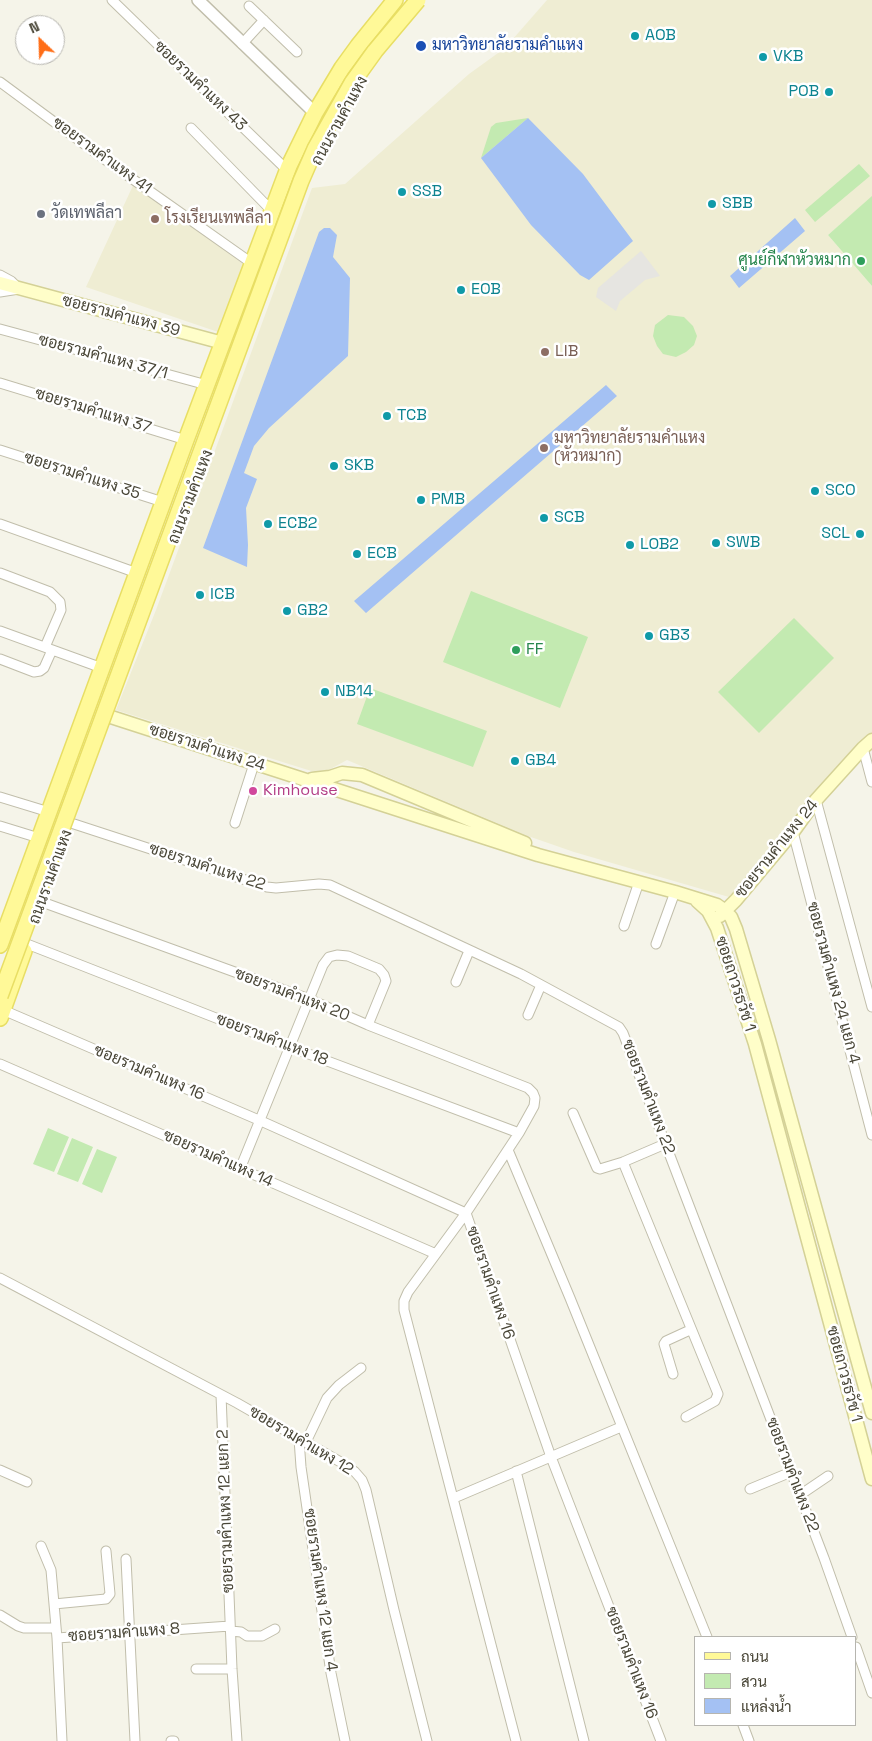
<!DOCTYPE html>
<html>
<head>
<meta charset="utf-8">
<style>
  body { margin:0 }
  #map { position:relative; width:872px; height:1741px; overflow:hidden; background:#f5f4e9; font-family:"Space Grotesk",Sarabun,sans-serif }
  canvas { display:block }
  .legend { position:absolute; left:694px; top:1636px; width:162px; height:90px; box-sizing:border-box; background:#fff; border:1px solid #b6b5af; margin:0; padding:6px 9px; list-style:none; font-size:15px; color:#494637 }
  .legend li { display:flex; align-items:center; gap:10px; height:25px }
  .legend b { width:25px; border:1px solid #b6b5af }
  .north { position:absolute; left:15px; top:15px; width:50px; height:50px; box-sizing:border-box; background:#fff; border:1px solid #b6b5af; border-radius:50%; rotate:336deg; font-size:14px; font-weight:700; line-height:20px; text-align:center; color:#494637 }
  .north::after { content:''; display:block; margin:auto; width:18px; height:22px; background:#ff6d16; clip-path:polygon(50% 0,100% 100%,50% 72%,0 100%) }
</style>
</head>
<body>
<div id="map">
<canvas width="872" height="1741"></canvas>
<ul class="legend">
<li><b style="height:6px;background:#fff998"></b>ถนน</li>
<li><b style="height:14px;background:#c3eab1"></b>สวน</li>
<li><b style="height:14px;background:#a4c1f3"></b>แหล่งน้ำ</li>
</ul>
<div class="north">N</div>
</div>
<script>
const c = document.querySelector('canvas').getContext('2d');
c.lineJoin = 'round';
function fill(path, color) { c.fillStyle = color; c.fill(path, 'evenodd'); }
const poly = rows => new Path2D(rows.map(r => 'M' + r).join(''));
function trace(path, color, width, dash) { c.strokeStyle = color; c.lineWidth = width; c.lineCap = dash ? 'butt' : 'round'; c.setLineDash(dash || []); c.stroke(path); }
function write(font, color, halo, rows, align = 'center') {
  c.font = font + ' "Space Grotesk",Sarabun,sans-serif'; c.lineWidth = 5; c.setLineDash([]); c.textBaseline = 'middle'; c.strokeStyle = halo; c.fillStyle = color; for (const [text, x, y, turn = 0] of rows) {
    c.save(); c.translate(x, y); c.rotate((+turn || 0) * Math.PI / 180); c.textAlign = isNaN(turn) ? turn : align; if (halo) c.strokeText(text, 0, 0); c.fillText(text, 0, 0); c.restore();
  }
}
fill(poly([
  [547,0,872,0,872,197,828,235,872,286,872,735,769,854,729,897,574,852,528,836,347,760,321,774,116,710,156,610,312,188,345,184,469,74,505,48],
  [136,179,250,259,221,333,86,287]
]), '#efedd3');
fill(poly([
  [528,118,481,158,491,127,496,123],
  [859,164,870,176,815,222,805,210],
  [872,196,872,286,828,235],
  [668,315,684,317,693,326,697,336,694,345,686,352,676,357,663,354,657,346,653,336,655,325],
  [471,591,588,637,560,708,443,662],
  [794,618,834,658,759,733,718,692],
  [370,688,487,731,473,767,357,724],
  [48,1128,69,1137,54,1172,33,1164],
  [72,1138,93,1147,78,1182,57,1174],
  [97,1149,117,1157,102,1193,82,1184]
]), '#c3eab1');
fill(poly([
  [641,251,660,276,645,280,620,301,616,311,596,297,598,288]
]), '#e6e5e1');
fill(poly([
  [528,118,583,174,633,241,589,280,580,275,531,225,481,158],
  [795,218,805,231,739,288,730,276],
  [324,228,330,228,337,235,333,257,350,278,348,356,269,428,254,446,244,473,257,479,246,508,248,545,247,567,203,548,319,232],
  [606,385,617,396,366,613,354,601]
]), '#a4c1f3');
const minor = poly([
  [112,0,288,171],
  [249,6,297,52],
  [242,44,264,20],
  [0,82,107,161,253,264],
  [191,128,272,211],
  [0,275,11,281,19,289,0,292],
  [0,329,207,385],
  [0,383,186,440],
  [0,450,163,502],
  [0,524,137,573],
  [0,573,50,592,60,602,61,610,45,647],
  [0,631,102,668],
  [0,659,34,672,40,671,44,668,52,650],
  [863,748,872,782],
  [0,797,49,812],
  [816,800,872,1007],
  [71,823,267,887,276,888,319,884,330,885,521,974,619,1027,623,1033,824,1558,852,1637],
  [235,823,254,764],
  [0,826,39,838],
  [793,832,872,1135],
  [42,902,309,999,368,1025,528,1088,533,1093,535,1098,534,1106,519,1133,466,1213,408,1292,404,1301,404,1310,516,1741],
  [624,926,639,882],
  [27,944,290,1047,519,1133],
  [656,944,675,892],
  [456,982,469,951],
  [3,1010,261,1121,466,1213,551,1457,661,1741],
  [528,1015,541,985],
  [0,1064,436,1254],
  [573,1113,597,1168,600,1169,623,1162,665,1144],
  [508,1150,570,1298,707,1637],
  [623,1162,718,1394,715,1401,686,1417],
  [240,1169,323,965,329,957,337,955,348,956,379,969,384,975,386,981,368,1025],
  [0,1278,237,1403,344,1464,355,1472,362,1480,366,1490,394,1610,427,1741],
  [673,1374,664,1344,666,1341,690,1330],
  [221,1395,232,1669,237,1741],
  [299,1439,301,1467,331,1673,345,1741],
  [306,1442,327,1398,339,1385,361,1368],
  [0,1470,27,1482],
  [516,1471,584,1741],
  [750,1489,791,1472],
  [800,1495,828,1476],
  [454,1498,621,1427],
  [41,1546,51,1570,57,1638,62,1741],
  [126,1559,135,1741],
  [54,1604,106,1599,110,1594,106,1551],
  [0,1615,18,1626,24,1628,56,1628],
  [231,1631,241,1632,247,1636,262,1636,275,1629],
  [57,1638,230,1626],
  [856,1647,872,1693],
  [196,1669,232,1669],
  [743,1725,749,1741],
  [171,1741,174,1741]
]);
const tertiary = poly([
  [198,0,315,113]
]);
const secondary = poly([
  [0,283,223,343],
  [111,717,538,855,675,892,717,905,724,910,731,917,736,929,769,1040,872,1413],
  [312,779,330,777,342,773,362,775,525,843],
  [697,901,708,911,717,928,755,1044,872,1479],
  [720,916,736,900,793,832,816,800,863,748,872,740]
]);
const primary = poly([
  [0,945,186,440,289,166,315,113,342,68,358,46,395,0],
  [0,1018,24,951]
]);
trace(minor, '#c1beab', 11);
trace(tertiary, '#c1beab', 14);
trace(secondary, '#d4d196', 15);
trace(primary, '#e8de64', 18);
trace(minor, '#fff', 9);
trace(tertiary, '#fff', 11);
trace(secondary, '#fffec9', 12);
trace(primary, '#fff998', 15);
const primaryBridge = poly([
  [0,996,301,181,315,149,352,83,375,51,418,0]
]);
trace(primaryBridge, '#e8de64', 18, []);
trace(primaryBridge, '#fff998', 15);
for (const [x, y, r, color] of [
  [635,36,5,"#0f9aa8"],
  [421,46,6,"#1a4fb4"],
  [763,57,5,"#0f9aa8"],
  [829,92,5,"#0f9aa8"],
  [402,192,5,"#0f9aa8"],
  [712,204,5,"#0f9aa8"],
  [41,214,5,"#6b7280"],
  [155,219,5,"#8d6e63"],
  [861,261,5,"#2e9e5b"],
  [461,290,5,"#0f9aa8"],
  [545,352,5,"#8d6e63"],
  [387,416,5,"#0f9aa8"],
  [544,448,5,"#8d6e63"],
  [334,466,5,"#0f9aa8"],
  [815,491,5,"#0f9aa8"],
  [421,500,5,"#0f9aa8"],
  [544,518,5,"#0f9aa8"],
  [268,524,5,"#0f9aa8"],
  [860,534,5,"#0f9aa8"],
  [716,543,5,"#0f9aa8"],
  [630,545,5,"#0f9aa8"],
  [357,554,5,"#0f9aa8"],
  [200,595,5,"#0f9aa8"],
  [287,611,5,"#0f9aa8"],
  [649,636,5,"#0f9aa8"],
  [516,650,5,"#2e9e5b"],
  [325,692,5,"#0f9aa8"],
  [515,761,5,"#0f9aa8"],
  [253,791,5,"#d1479c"]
]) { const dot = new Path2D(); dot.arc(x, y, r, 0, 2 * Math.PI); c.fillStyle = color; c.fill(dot); trace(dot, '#fff', 2); }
write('16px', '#0d838f', '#fff', [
  ["AOB",645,36],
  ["VKB",773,57],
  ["POB",819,92,"right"],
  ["SSB",412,192],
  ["SBB",722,204],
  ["EOB",471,290],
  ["TCB",397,416],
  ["SKB",344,466],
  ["SCO",825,491],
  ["PMB",431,500],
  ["SCB",554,518],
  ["ECB2",278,524],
  ["SCL",850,534,"right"],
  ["SWB",726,543],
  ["LOB2",640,545],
  ["ECB",367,554],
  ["ICB",210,595],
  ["GB2",297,611],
  ["GB3",659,636],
  ["NB14",335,692],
  ["GB4",525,761]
], 'left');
write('16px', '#164399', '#fff', [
  ["มหาวิทยาลัยรามคำแหง",432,46]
], 'left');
write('16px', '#494637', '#fff', [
  ["ซอยรามคำแหง 43",200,86,44],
  ["ถนนรามคำแหง",340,121,-61],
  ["ซอยรามคำแหง 41",102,156,36],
  ["ซอยรามคำแหง 39",121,316,15],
  ["ซอยรามคำแหง 37/1",103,357,15],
  ["ซอยรามคำแหง 37",93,411,17],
  ["ซอยรามคำแหง 35",82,476,18],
  ["ถนนรามคำแหง",191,497,-69],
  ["ซอยรามคำแหง 24",207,748,18],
  ["ซอยรามคำแหง 24",777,849,-51],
  ["ซอยรามคำแหง 22",207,867,18],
  ["ถนนรามคำแหง",51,877,-70],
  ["ซอยรามคำแหง 24 แยก 4",833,983,75],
  ["ซอยถาวรธวัช 1",735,984,72],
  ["ซอยรามคำแหง 20",292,995,21],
  ["ซอยรามคำแหง 18",272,1040,21],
  ["ซอยรามคำแหง 16",149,1073,23],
  ["ซอยรามคำแหง 22",648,1097,69],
  ["ซอยรามคำแหง 14",218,1159,24],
  ["ซอยรามคำแหง 16",490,1283,71],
  ["ซอยถาวรธวัช 1",844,1374,75],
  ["ซอยรามคำแหง 12",301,1441,31],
  ["ซอยรามคำแหง 22",792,1475,69],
  ["ซอยรามคำแหง 12 แยก 2",226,1511,-92],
  ["ซอยรามคำแหง 12 แยก 4",320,1590,82],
  ["ซอยรามคำแหง 8",124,1633,-4],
  ["ซอยรามคำแหง 16",631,1663,69]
]);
write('16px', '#5b616d', '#fff', [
  ["วัดเทพลีลา",51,214]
], 'left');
write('16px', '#785e54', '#fff', [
  ["โรงเรียนเทพลีลา",165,219],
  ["LIB",555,352],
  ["มหาวิทยาลัยรามคำแหง",554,439],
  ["(หัวหมาก)",554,457]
], 'left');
write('16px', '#27864d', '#fff', [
  ["ศูนย์กีฬาหัวหมาก",851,261],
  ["FF",526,650,"left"]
], 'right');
write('16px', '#b23c85', '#fff', [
  ["Kimhouse",263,791]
], 'left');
</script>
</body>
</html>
